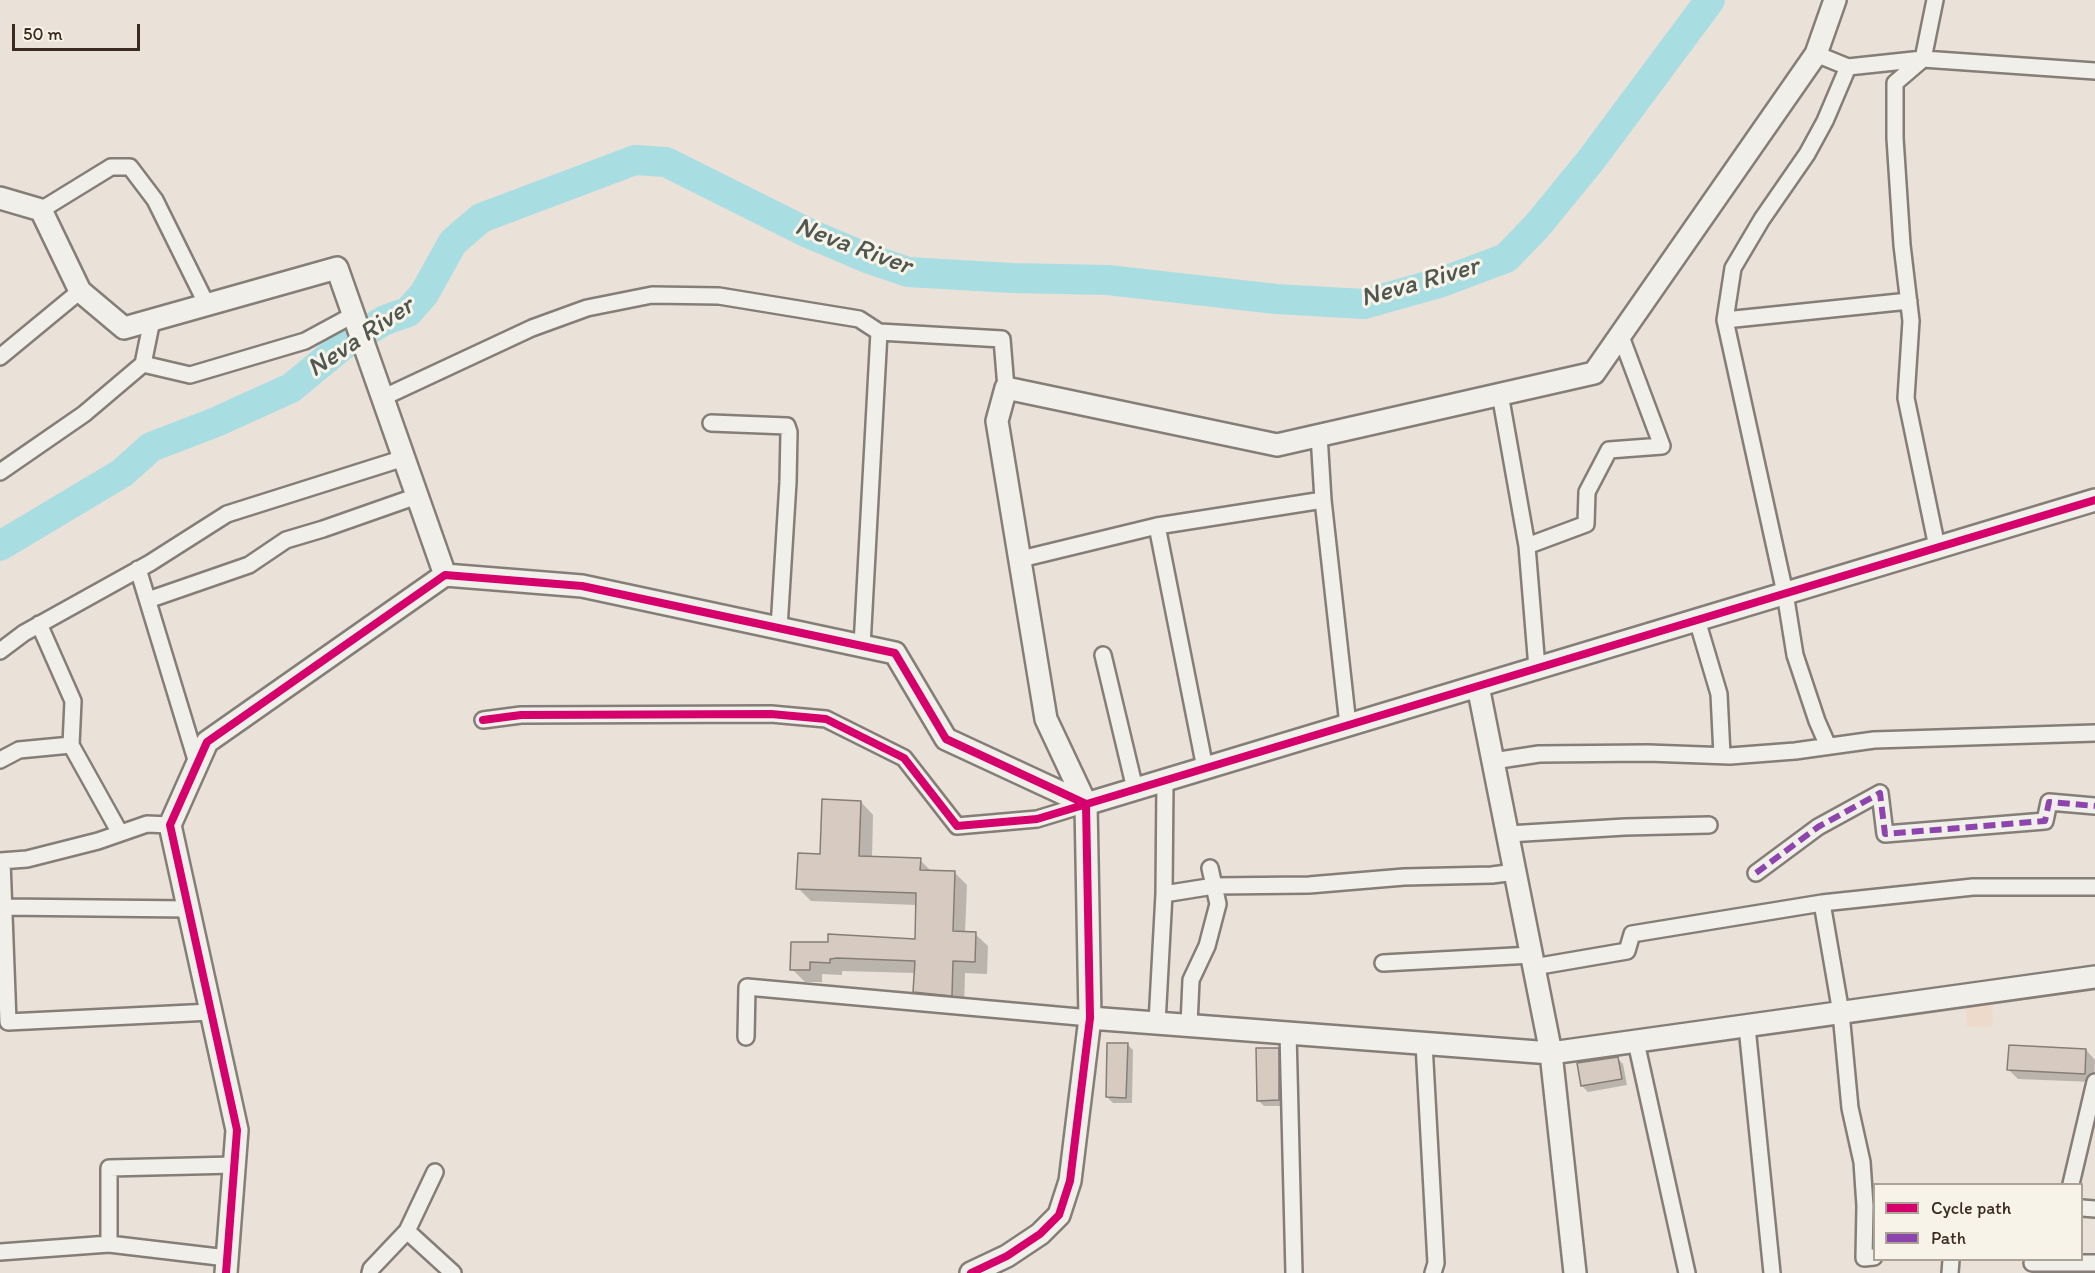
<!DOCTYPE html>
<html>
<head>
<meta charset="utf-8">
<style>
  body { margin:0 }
  #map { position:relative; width:2095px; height:1273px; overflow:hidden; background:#eae1d8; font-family:Itim,sans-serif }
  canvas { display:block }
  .legend { position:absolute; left:1873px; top:1183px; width:210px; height:78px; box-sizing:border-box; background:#f7f3e8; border:2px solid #aca397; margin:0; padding:8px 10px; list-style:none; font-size:18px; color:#3b2a1e }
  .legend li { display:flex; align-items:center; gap:12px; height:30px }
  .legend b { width:30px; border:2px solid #aca397 }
  .scale { position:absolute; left:12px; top:24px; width:128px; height:27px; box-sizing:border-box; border:3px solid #3b2a1e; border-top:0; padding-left:8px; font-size:18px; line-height:21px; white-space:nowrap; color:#3b2a1e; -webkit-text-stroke:4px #f7f3e8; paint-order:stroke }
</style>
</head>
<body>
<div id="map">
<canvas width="2095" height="1273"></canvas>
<ul class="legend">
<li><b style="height:8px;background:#d6006c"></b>Cycle path</li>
<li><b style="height:8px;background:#8e44ad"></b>Path</li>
</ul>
<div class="scale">50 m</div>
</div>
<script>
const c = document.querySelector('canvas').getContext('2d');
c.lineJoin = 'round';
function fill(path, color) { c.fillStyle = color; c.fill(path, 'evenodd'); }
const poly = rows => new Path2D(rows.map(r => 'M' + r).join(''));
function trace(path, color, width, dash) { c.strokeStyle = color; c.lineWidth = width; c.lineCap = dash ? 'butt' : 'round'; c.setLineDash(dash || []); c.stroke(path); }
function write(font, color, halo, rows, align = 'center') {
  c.font = font + ' Itim,sans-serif'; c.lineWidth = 6; c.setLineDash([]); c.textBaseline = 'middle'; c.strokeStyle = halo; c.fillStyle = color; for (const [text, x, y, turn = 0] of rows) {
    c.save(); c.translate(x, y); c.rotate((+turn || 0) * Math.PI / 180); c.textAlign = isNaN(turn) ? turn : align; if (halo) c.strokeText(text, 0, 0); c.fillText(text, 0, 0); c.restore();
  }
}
fill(poly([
  [1992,1000,1993,1026,1967,1027,1966,1001]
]), '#eddaca');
fill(poly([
  [861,802,873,815,872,858,920,860,932,872,955,873,967,885,965,933,975,934,988,946,987,974,965,973,964,1008,928,1004,915,992,916,973,842,971,842,975,822,974,822,982,805,982,792,969,793,943,916,940,917,905,811,901,798,888],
  [1127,1044,1133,1050,1132,1103,1113,1103,1107,1097],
  [1278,1049,1284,1055,1285,1106,1264,1106,1258,1100],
  [2086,1050,2095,1060,2094,1082,2018,1079,2009,1070],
  [1617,1058,1623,1064,1627,1085,1588,1092,1582,1086]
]), '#0003');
trace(poly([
  [0,546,122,473,151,447,216,422,291,388,342,346,385,320,408,312,424,294,453,242,481,218,635,160,666,162,808,233,867,258,908,272,1012,278,1108,280,1276,299,1364,304,1442,282,1506,258,1537,226,1591,160,1710,0]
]), '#a8dee2', 30);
const building = poly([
  [822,799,861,801,859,856,921,858,920,870,955,871,953,931,976,932,975,962,953,961,952,996,913,992,915,961,837,958,830,959,830,963,810,962,810,970,790,970,791,942,828,942,828,934,915,939,916,893,796,889,798,853,820,854,822,799],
  [1107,1043,1128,1043,1126,1098,1106,1097,1107,1043],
  [2009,1045,2086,1049,2085,1074,2007,1070,2009,1045],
  [1256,1048,1279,1048,1279,1100,1257,1101,1256,1048],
  [1618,1057,1622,1079,1581,1086,1577,1063,1618,1057]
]);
fill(building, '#d7cac0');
trace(building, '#857d77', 1.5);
const street = poly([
  [1935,0,1923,59,1895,83,1895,138,1902,245,1911,321,1906,398,1937,547],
  [1816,54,1848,67,1825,121,1807,154,1762,219,1733,268,1725,320,1909,301],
  [1848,67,1923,59,2095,71],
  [41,210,111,167,130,167,155,200,207,305],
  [1725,320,1785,593,1795,655,1817,721,1828,746],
  [879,332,1002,339,1006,388],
  [0,357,80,291],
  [143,364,190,375,305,341,353,315],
  [1500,394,1527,546,1537,668],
  [382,398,532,328,587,308,652,295,719,296,859,319,879,332,862,646],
  [711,423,787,426,789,432,788,482,779,628],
  [0,472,84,414,143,364,152,320],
  [1323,500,1348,725],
  [1157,526,1323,500,1319,435],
  [1527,546,1586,524,1587,492,1609,450,1662,446,1620,334],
  [1021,559,1157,526,1205,768],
  [138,569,197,763],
  [148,600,249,565,286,540,323,529,417,496],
  [1697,620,1719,694,1722,755],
  [0,651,24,633,150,563,227,514,404,458],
  [1103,655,1135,789],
  [483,720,521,715,771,714,826,719,904,758,957,826,1037,819,1086,804],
  [71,745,120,833],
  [0,760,19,750,71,745,73,701,39,624],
  [1493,761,1539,754,1648,753,1730,756,1795,751,1874,740,2095,733],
  [1508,834,1625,827,1709,825],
  [0,861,27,859,98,841,147,824,170,825],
  [2,861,8,1022,211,1012],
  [1756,873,1818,827,1880,793,1885,834,2045,821,2049,802,2095,806],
  [1164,894,1214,886,1309,885,1404,877,1492,875,1515,872],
  [1822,903,1841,1013,1850,1108,1862,1162,1865,1206,1864,1258,1874,1257],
  [3,907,189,909],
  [1383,963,1532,955],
  [1534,967,1627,951,1632,934,1822,903,1973,887,2095,887],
  [1157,1023,1164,894,1165,781],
  [1189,1025,1191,980,1207,946,1218,904,1210,868],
  [1747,1027,1772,1273],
  [1288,1033,1294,1273],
  [746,1037,747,987,1090,1018],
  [1636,1042,1687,1273],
  [1424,1044,1436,1263,1433,1273],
  [2071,1184,2095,1082],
  [2082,1208,2095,1209],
  [407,1231,453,1273],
  [109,1244,109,1168,234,1165],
  [0,1252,109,1244,227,1258],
  [2032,1263,2095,1263],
  [370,1273,371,1269,407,1231,435,1172],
  [1950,1273,1951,1260]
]);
const secondary = poly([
  [1835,0,1816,54,1594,373,1277,445,1006,388,997,421,1046,719,1086,804,2095,500],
  [0,198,41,210,80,291,124,328,337,268,445,575],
  [1478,686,1551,1053,1575,1273],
  [1090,1018,1551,1053,2095,977],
  [226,1273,237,1130,170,825,207,742,445,575,582,586,895,653,946,739,1086,804,1090,1018,1070,1181,1059,1215,1040,1234,1007,1256,971,1273]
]);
trace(street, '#857d77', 20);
trace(secondary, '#857d77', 26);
trace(street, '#f1efea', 15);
trace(secondary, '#f1efea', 21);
trace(poly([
  [1756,873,1818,827,1880,793,1885,834,2045,821,2049,802,2095,806]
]), '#8e44ad', 6, [12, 6]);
trace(poly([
  [483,720,521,715,771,714,826,719,904,758,957,826,1037,819,2095,500],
  [226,1273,237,1130,170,825,207,742,445,575,582,586,895,653,946,739,1086,804,1090,1018,1070,1181,1059,1215,1040,1234,1007,1256,971,1273]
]), '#d6006c', 8);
write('italic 27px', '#4f5750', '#f7f3e8', [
  ["Neva River",853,247,20],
  ["Neva River",1420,283,-16],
  ["Neva River",361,338,-34]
]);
</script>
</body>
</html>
